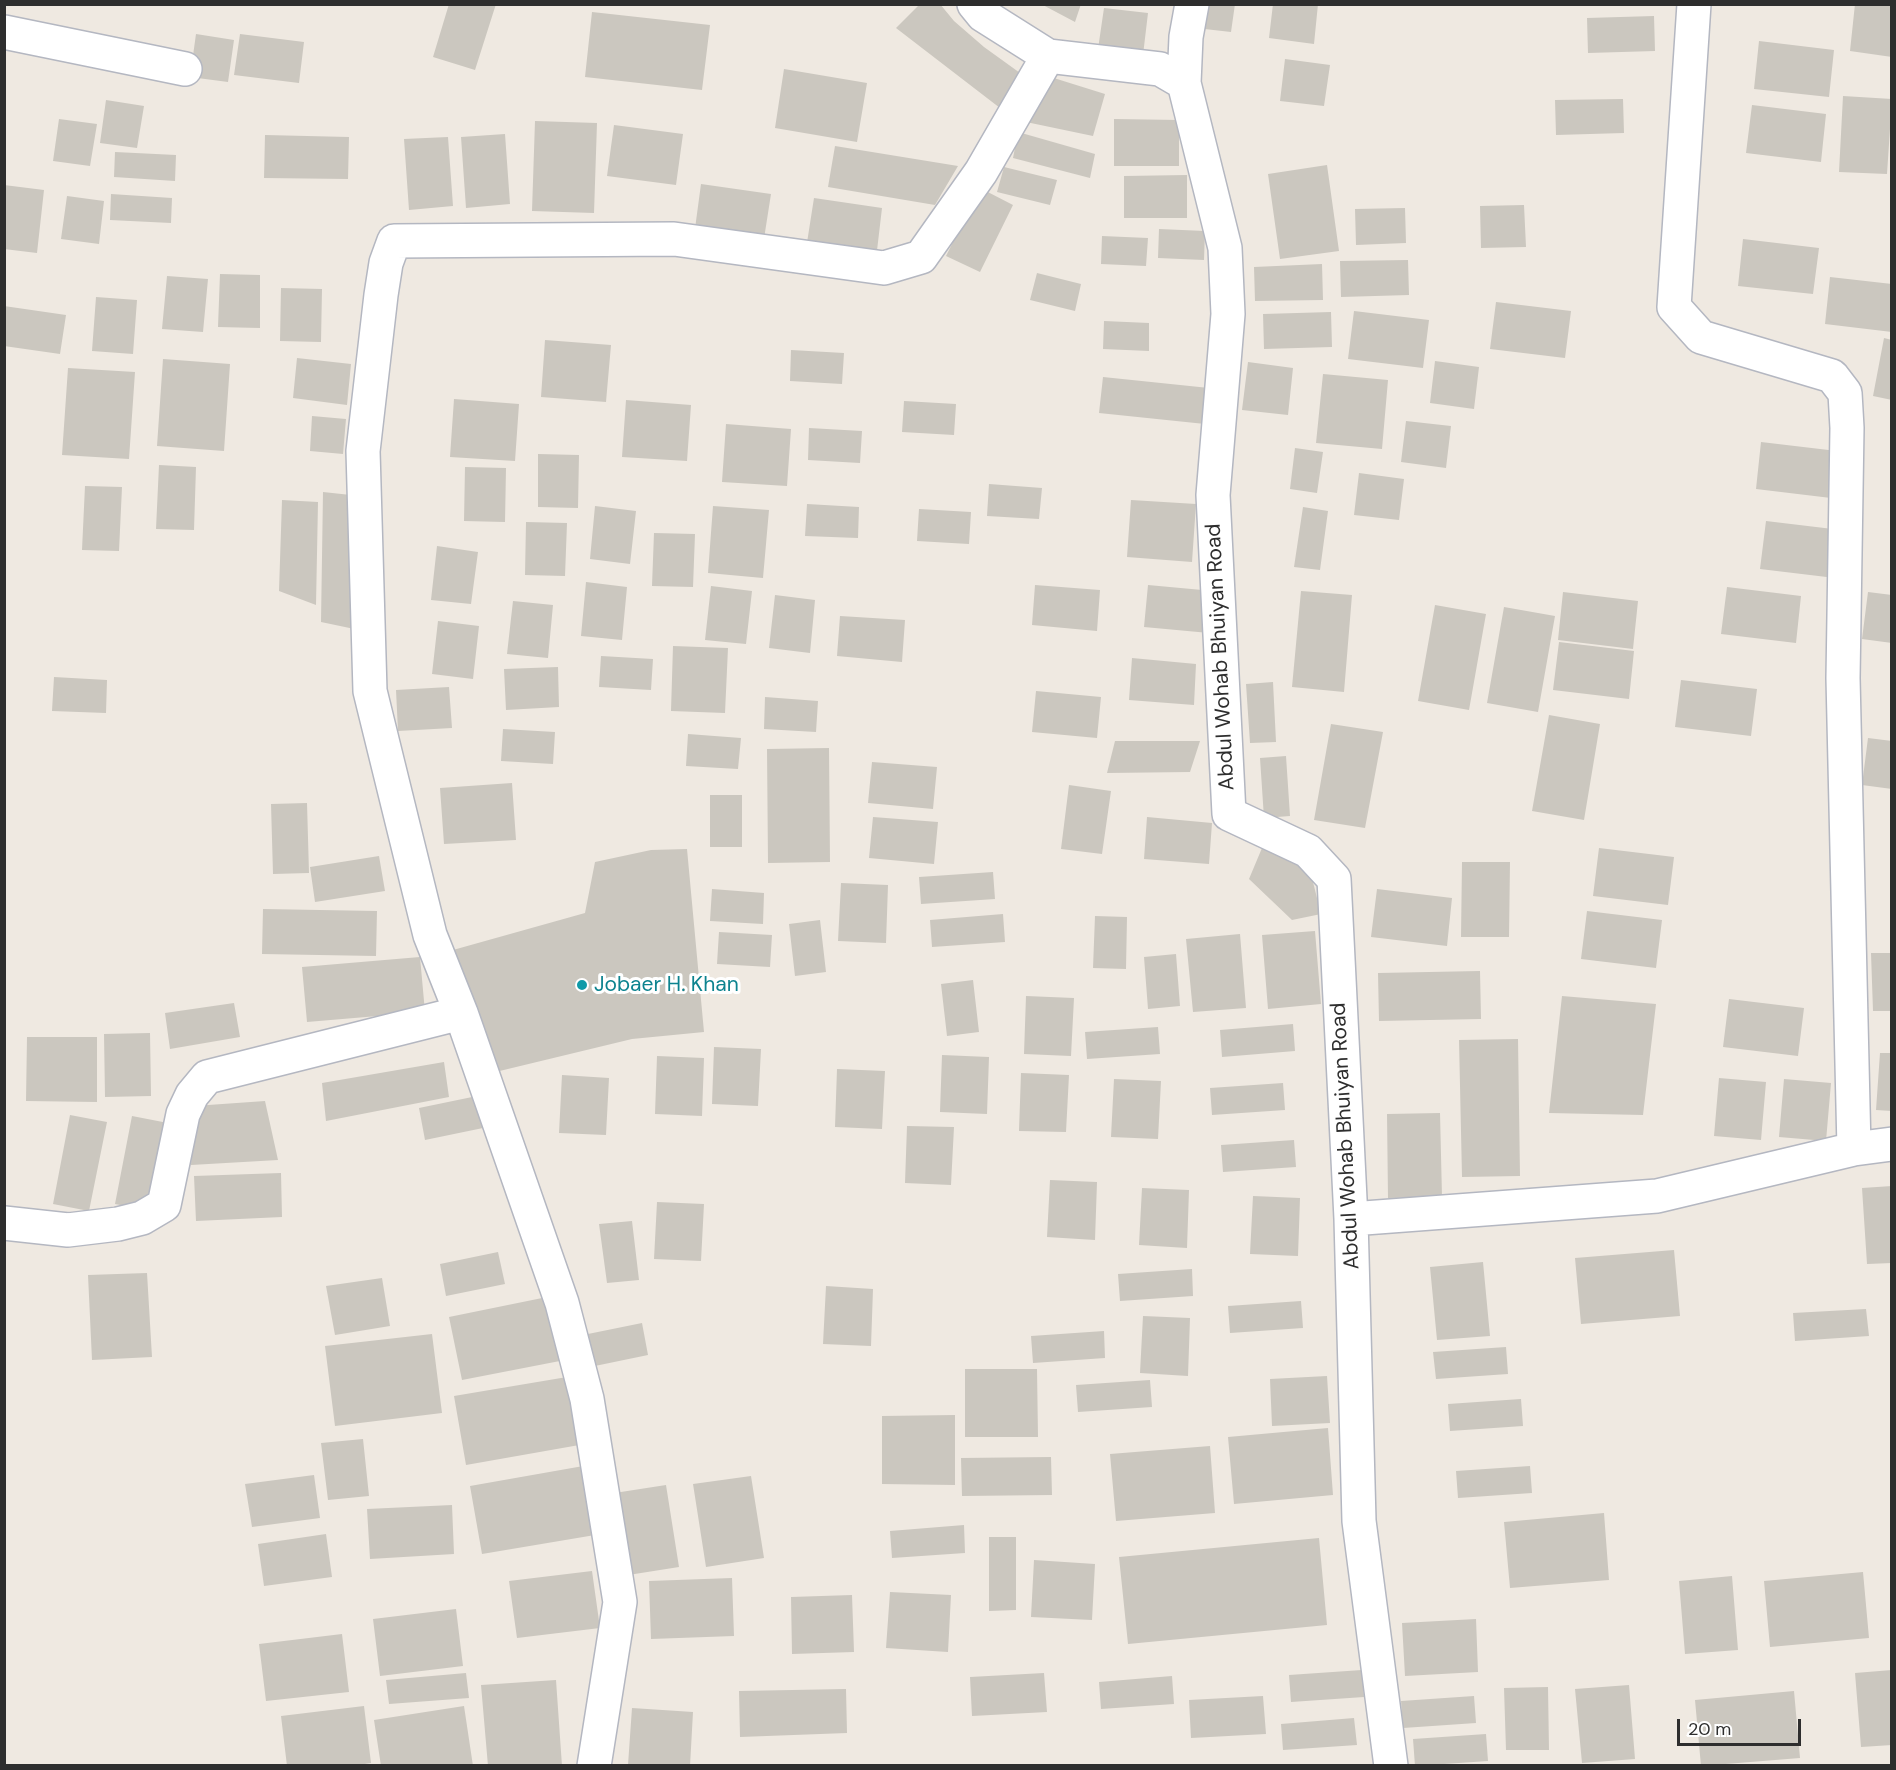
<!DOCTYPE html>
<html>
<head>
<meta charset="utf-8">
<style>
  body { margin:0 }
  #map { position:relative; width:1896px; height:1770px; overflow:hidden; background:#efe9e1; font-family:"DM Sans",sans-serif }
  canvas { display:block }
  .frame { position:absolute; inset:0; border:6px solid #2e2e2e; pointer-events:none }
  .scale { position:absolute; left:1677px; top:1719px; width:124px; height:27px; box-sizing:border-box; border:3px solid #2e2e2e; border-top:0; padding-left:8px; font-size:18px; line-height:21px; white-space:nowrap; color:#2e2e2e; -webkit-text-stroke:4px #fff; paint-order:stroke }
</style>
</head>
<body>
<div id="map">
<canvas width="1896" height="1770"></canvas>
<div class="frame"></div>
<div class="scale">20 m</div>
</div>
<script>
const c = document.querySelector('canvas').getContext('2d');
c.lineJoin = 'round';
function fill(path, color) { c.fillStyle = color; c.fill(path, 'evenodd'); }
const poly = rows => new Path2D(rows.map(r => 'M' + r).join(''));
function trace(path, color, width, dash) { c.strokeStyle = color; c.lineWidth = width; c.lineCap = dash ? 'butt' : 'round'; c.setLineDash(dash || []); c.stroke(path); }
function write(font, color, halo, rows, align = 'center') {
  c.font = font + ' "DM Sans",sans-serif'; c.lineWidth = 6; c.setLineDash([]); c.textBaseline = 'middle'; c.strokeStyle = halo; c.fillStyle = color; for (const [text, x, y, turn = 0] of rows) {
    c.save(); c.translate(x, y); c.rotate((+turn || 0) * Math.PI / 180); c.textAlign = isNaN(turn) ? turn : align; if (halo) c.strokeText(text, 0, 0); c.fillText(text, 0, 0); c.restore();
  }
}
fill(poly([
  [449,4,496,4,475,70,433,57],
  [920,4,940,4,954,21,984,47,1027,78,1000,108,896,28],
  [1041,4,1081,4,1075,22],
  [1190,4,1235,4,1231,32,1187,27],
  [1273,4,1318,4,1314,44,1269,38],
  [1855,4,1892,4,1892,57,1850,51],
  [1104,8,1148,13,1143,55,1098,49],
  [592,12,710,25,702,90,585,77],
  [1654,16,1655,51,1588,53,1587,18],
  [196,34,234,40,228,82,190,77],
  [240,34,304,42,299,83,234,75],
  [1759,41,1834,50,1829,97,1754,89],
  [1285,59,1330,65,1324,106,1280,101],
  [784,69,867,83,857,142,775,128],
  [1041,74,1105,94,1093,136,1026,122],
  [1843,96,1892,99,1887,174,1839,172],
  [1623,99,1624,133,1556,135,1555,100],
  [106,100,144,106,137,148,100,143],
  [1752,105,1826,114,1821,162,1746,153],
  [59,119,97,124,90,166,53,161],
  [1114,119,1179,120,1179,166,1114,166],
  [535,121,597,123,594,213,532,211],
  [614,125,683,134,676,185,607,176],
  [1018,132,1095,154,1090,178,1013,158],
  [505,134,510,204,466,208,461,137],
  [265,135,349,137,348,179,264,178],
  [448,137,453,206,409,210,404,139],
  [835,146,958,166,935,205,828,187],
  [115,152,176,155,175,181,114,177],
  [1327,165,1339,251,1280,259,1268,174],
  [1004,167,1057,180,1050,205,997,192],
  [1187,175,1187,218,1124,218,1124,176],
  [701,184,771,194,763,245,694,236],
  [4,185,44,190,37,253,4,249],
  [980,188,1013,205,980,272,946,256],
  [111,194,172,198,171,223,110,220],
  [67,196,104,201,99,244,61,239],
  [814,198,882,208,876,259,806,249],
  [1524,205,1526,247,1481,248,1480,206],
  [1405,208,1406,243,1356,245,1355,209],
  [1159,229,1205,231,1204,260,1158,258],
  [1102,236,1148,238,1146,266,1101,264],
  [1743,239,1819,248,1813,294,1738,286],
  [1408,260,1409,295,1341,297,1340,261],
  [1322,264,1323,300,1255,301,1254,267],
  [1037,273,1081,284,1075,311,1030,300],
  [220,274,260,275,260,328,218,327],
  [167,276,208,279,203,332,162,329],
  [1830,277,1892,284,1892,332,1825,324],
  [281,288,322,289,321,342,280,341],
  [96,297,137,300,133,354,92,351],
  [1496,302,1571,311,1565,358,1490,349],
  [4,306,66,315,60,354,4,346],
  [1354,311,1429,320,1423,368,1348,359],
  [1331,312,1332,347,1264,349,1263,314],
  [1104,321,1149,323,1149,351,1103,349],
  [1884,338,1892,340,1892,400,1873,396],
  [545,340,611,345,606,402,541,397],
  [791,350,844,353,842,384,790,381],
  [297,358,351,364,347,405,293,398],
  [163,359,230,364,224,451,157,446],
  [1435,361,1479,367,1474,409,1430,403],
  [1248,362,1293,368,1288,415,1242,410],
  [68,368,135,372,129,459,62,455],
  [1323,374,1388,380,1382,449,1316,443],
  [1103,377,1209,388,1205,424,1099,413],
  [454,399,519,404,515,461,450,457],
  [626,400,691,405,687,461,622,457],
  [904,401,956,404,954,435,902,432],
  [312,416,346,419,343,454,310,451],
  [1406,421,1451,426,1446,468,1401,462],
  [726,424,791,429,787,486,722,482],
  [809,428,862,431,860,463,808,460],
  [1761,442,1837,451,1831,498,1756,489],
  [1295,448,1323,452,1317,493,1290,489],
  [538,454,579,455,578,508,538,507],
  [159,465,196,467,194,530,156,529],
  [465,467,506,468,505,522,464,521],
  [1359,473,1404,479,1399,520,1354,515],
  [989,484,1042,488,1039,519,987,516],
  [85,486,122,487,119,551,82,550],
  [323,492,360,496,364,631,321,622],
  [282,500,318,502,316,605,279,591],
  [1131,500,1196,504,1192,562,1127,557],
  [807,504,859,507,858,538,805,536],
  [595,506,636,511,630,564,590,559],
  [713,506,769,510,763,578,708,573],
  [1303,507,1328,511,1320,570,1294,567],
  [919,509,971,512,969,544,917,541],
  [1766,521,1841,530,1835,578,1760,569],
  [526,522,567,523,565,576,525,575],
  [654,533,695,534,693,587,652,586],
  [437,546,478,552,471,604,431,600],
  [586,582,627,587,622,640,581,636],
  [1035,585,1100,590,1097,631,1032,625],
  [1148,585,1213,591,1209,633,1144,627],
  [711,586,752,591,746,644,705,640],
  [1727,587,1801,596,1796,643,1721,634],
  [1301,591,1352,595,1344,692,1292,687],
  [1563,592,1638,601,1633,649,1558,640],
  [1868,592,1892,595,1892,643,1862,639],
  [775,595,815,600,810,653,769,648],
  [513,601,553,605,548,658,507,654],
  [1435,605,1486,614,1469,710,1418,701],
  [1504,607,1555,616,1538,712,1487,703],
  [840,616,905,620,902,662,837,656],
  [438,621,479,626,473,679,432,674],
  [1559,642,1634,651,1629,699,1553,690],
  [673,646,728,648,725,713,671,711],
  [601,656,653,659,651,690,599,687],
  [1132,658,1196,664,1194,705,1129,700],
  [558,667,559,707,506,710,504,669],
  [54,677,107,680,106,713,52,711],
  [1681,680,1757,689,1751,736,1675,727],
  [1273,682,1276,742,1250,743,1246,684],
  [449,687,452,728,398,731,396,690],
  [1036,691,1101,697,1097,738,1032,732],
  [765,697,818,701,816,732,764,729],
  [1549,715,1600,724,1584,820,1532,811],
  [1331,724,1383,732,1365,828,1314,820],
  [503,729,555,732,553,764,501,761],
  [688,734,741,738,738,769,686,766],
  [1868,738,1892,741,1892,789,1862,785],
  [1115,741,1200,741,1190,772,1107,773],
  [829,748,830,862,768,863,767,749],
  [1286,756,1290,816,1264,818,1260,758],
  [872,762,937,767,933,809,868,803],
  [512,783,516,840,444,844,440,788],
  [1069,785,1111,791,1102,854,1061,849],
  [710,795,742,795,742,847,710,847],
  [307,803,309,873,273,874,271,804],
  [873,817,938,822,934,864,869,858],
  [1147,817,1212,823,1209,864,1144,859],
  [1262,848,1284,853,1311,874,1321,914,1292,920,1249,879],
  [1599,848,1674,857,1668,905,1593,896],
  [687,849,704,1032,632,1039,483,1075,453,950,585,913,595,862,651,850],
  [379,856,385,891,315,902,310,867],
  [1462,862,1510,862,1509,937,1461,937],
  [993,872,995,899,921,904,919,877],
  [841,883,888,885,886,943,838,941],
  [712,889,764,893,763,924,710,921],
  [1377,889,1452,898,1447,946,1371,937],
  [263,909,377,911,376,956,262,954],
  [1587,911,1662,920,1656,968,1581,959],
  [1003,914,1005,942,932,947,930,920],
  [1095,916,1127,917,1126,969,1093,968],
  [820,920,826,972,795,976,789,924],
  [1315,931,1321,1004,1268,1009,1262,935],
  [719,932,772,935,770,967,717,964],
  [1240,934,1246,1008,1193,1012,1186,939],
  [1871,953,1892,953,1892,1011,1873,1011],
  [1176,954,1180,1006,1148,1009,1144,957],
  [420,957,425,1012,307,1022,302,967],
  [1480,971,1481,1019,1379,1021,1378,973],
  [973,980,979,1032,947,1036,941,984],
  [1026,996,1074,998,1071,1056,1024,1054],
  [1562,996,1656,1004,1643,1115,1549,1113],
  [1729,999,1804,1008,1798,1056,1723,1047],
  [234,1003,240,1037,170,1049,165,1013],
  [1293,1024,1295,1051,1222,1057,1220,1030],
  [1158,1027,1160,1054,1087,1059,1085,1032],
  [150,1033,151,1096,105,1097,104,1034],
  [27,1037,97,1037,97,1102,26,1101],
  [1518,1039,1520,1176,1462,1177,1459,1040],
  [714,1047,761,1049,758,1106,712,1104],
  [1880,1053,1892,1053,1892,1111,1876,1110],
  [942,1055,989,1057,987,1114,940,1112],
  [657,1056,704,1058,702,1116,655,1114],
  [444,1062,449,1097,326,1121,322,1083],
  [837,1069,885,1071,882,1129,835,1127],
  [1021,1073,1069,1075,1066,1132,1019,1131],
  [562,1075,609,1078,606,1135,559,1133],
  [1719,1078,1766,1082,1761,1140,1714,1136],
  [1114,1079,1161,1081,1158,1139,1111,1137],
  [1784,1079,1831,1083,1826,1141,1779,1137],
  [1283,1083,1285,1110,1212,1115,1210,1088],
  [477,1096,483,1128,425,1140,419,1108],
  [265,1101,278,1160,191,1165,194,1106],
  [1440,1113,1442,1197,1388,1198,1387,1114],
  [70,1115,107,1122,89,1211,53,1204],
  [132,1116,168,1123,151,1211,115,1204],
  [907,1126,954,1127,951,1185,905,1183],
  [1294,1140,1296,1167,1223,1172,1221,1145],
  [281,1173,282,1217,196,1221,194,1176],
  [1050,1180,1097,1182,1095,1240,1047,1237],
  [1892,1186,1892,1263,1867,1264,1862,1188],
  [1142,1188,1189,1190,1187,1248,1139,1245],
  [1253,1196,1300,1198,1298,1256,1250,1254],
  [657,1202,704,1204,701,1261,654,1259],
  [632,1221,639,1280,607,1283,599,1224],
  [1674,1250,1680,1316,1581,1324,1575,1258],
  [498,1252,505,1284,446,1296,440,1264],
  [1483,1262,1490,1336,1437,1340,1430,1267],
  [1192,1269,1193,1296,1120,1301,1118,1274],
  [147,1273,152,1357,92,1360,88,1275],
  [382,1278,390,1326,335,1335,326,1286],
  [826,1286,873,1289,871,1346,823,1344],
  [552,1296,565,1360,462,1380,449,1317],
  [1301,1301,1303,1328,1230,1333,1228,1306],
  [1866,1309,1869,1336,1795,1341,1793,1313],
  [1143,1316,1190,1318,1188,1376,1140,1373],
  [642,1323,648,1355,590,1367,583,1335],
  [1104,1331,1105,1358,1033,1363,1031,1336],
  [432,1334,442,1413,335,1426,325,1346],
  [1506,1347,1508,1374,1436,1379,1433,1352],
  [965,1369,1037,1369,1038,1437,965,1437],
  [573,1376,585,1444,466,1465,454,1396],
  [1327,1376,1330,1423,1272,1426,1270,1379],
  [1150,1380,1152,1407,1078,1412,1076,1385],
  [1521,1399,1523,1426,1450,1431,1448,1404],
  [955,1415,955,1485,882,1484,882,1416],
  [1328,1428,1333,1495,1234,1504,1228,1437],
  [363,1439,369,1496,328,1500,321,1443],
  [1210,1446,1215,1513,1116,1521,1110,1454],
  [1051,1457,1052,1495,962,1496,961,1458],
  [589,1465,601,1534,482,1554,470,1486],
  [1530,1466,1532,1493,1458,1498,1456,1471],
  [314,1475,320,1518,252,1527,245,1484],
  [751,1476,764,1558,706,1567,693,1484],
  [666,1485,679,1567,622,1576,608,1494],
  [452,1505,454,1554,370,1559,367,1509],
  [1604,1513,1609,1580,1510,1588,1504,1522],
  [964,1525,965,1553,892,1558,890,1531],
  [326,1534,332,1577,264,1586,258,1544],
  [989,1537,1016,1537,1016,1610,989,1611],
  [1319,1538,1327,1625,1128,1644,1119,1557],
  [1034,1560,1095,1564,1092,1620,1031,1617],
  [592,1571,600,1628,517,1638,509,1581],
  [1863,1572,1869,1638,1770,1647,1764,1581],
  [1732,1576,1738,1650,1685,1654,1679,1581],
  [732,1578,734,1636,651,1639,649,1581],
  [890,1592,951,1595,948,1652,886,1648],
  [852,1595,854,1652,792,1654,791,1597],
  [456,1609,463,1666,380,1676,373,1619],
  [1476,1619,1478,1672,1405,1676,1402,1623],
  [342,1634,349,1692,266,1701,259,1644],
  [1362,1670,1364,1697,1291,1702,1289,1675],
  [1892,1670,1892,1745,1861,1747,1855,1673],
  [466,1673,469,1698,389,1704,386,1680],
  [1044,1673,1047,1712,972,1716,970,1677],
  [1172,1676,1174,1704,1101,1709,1099,1682],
  [556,1680,562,1766,488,1766,481,1685],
  [1629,1685,1635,1759,1582,1763,1575,1689],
  [1548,1687,1549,1750,1506,1750,1504,1688],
  [846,1689,847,1733,740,1737,739,1691],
  [1794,1691,1800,1758,1701,1766,1695,1700],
  [1263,1696,1266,1734,1191,1738,1189,1700],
  [1474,1696,1476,1723,1403,1728,1401,1701],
  [364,1706,371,1763,352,1766,287,1766,281,1716],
  [464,1706,473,1766,381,1766,374,1720],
  [632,1708,693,1712,690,1766,628,1765],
  [1354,1718,1357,1745,1283,1750,1281,1724],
  [1486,1734,1488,1761,1415,1766,1413,1739]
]), '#cbc7bf');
const minor = poly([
  [974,4,983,15,1048,56,1160,69,1184,83,1225,248,1228,314,1213,495,1229,814,1308,851,1334,879,1351,1219,1359,1521,1391,1766],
  [1694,4,1674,307,1701,337,1832,376,1845,393,1847,428,1843,678,1854,1149],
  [4,32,185,69],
  [1184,83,1186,37,1192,4],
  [1351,1219,1657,1196,1854,1149,1892,1144],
  [4,1223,68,1230,118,1224,142,1218,164,1205,183,1114,192,1095,207,1077,461,1013],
  [594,1766,620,1602,587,1399,562,1303,461,1013,430,935,370,691,363,451,381,295,386,263,394,241,674,239,884,268,921,257,981,172,1048,56]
]);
trace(minor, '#b4b7c1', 36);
trace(minor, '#fff', 33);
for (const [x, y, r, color] of [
  [582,985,6,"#0f9aa8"]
]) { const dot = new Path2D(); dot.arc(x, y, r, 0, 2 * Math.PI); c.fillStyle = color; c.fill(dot); trace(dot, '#fff', 2); }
write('21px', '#2e2e2e', '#fff', [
  ["Abdul Wohab Bhuiyan Road",1221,657,-93],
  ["Abdul Wohab Bhuiyan Road",1346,1136,-93]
]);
write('21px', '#0d838f', '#fff', [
  ["Jobaer H. Khan",594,985]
], 'left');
</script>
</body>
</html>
